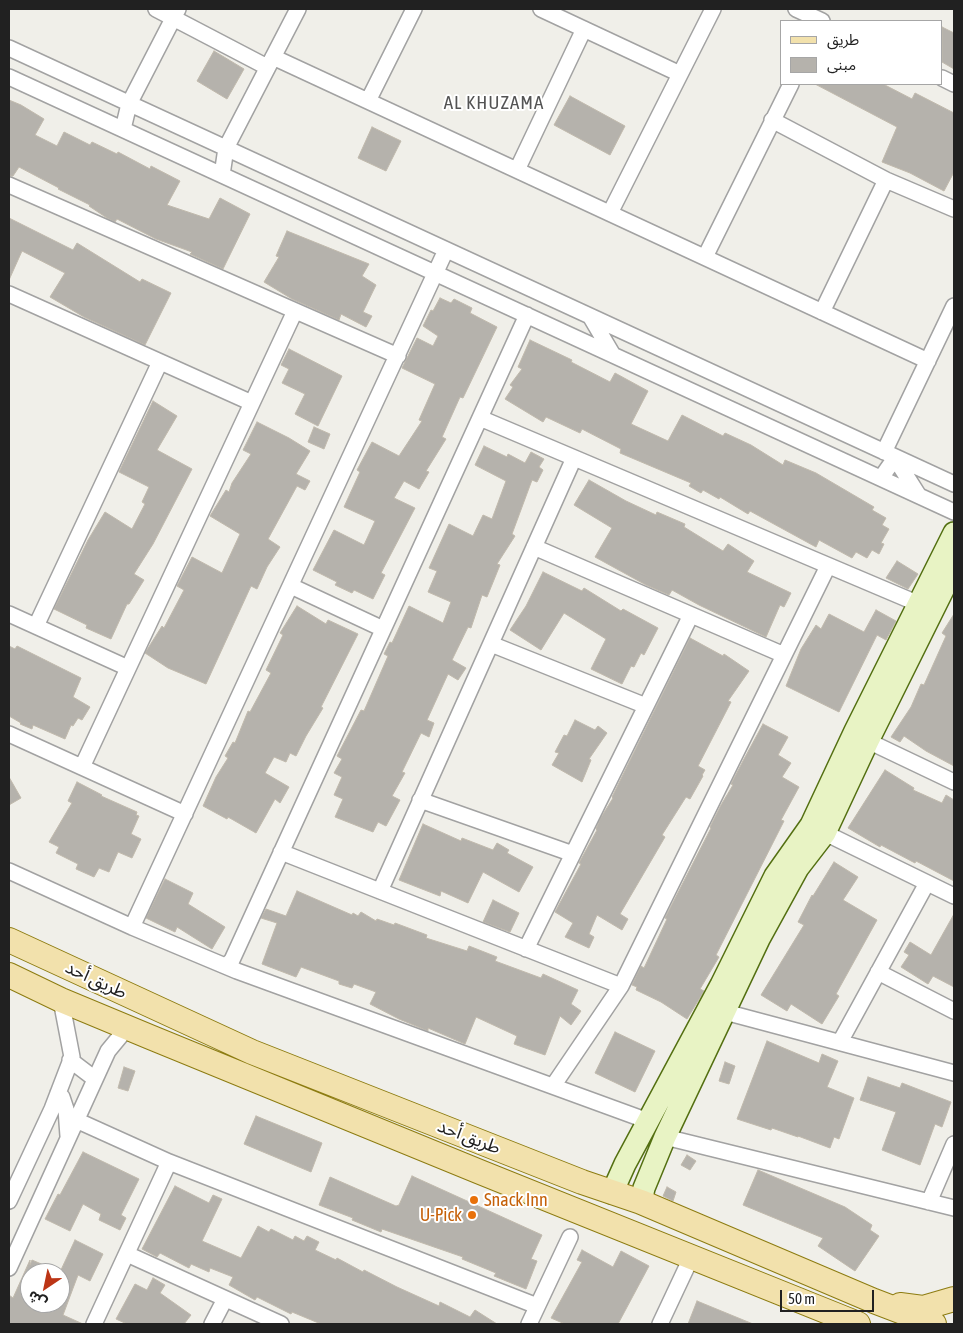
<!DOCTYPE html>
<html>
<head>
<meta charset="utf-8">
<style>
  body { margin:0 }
  #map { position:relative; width:963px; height:1333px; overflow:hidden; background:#f0efe9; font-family:"Asap Condensed","Noto Sans Arabic",sans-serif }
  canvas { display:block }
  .frame { position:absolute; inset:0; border:10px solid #212121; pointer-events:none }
  .legend { position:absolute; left:780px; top:20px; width:162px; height:65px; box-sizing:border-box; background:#fff; border:1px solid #a6a6a6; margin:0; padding:6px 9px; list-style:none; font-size:15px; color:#212121 }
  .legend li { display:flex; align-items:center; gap:10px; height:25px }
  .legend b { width:25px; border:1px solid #a6a6a6 }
  .north { position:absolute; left:20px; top:1263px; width:50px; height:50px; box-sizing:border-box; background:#fff; border:1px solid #a6a6a6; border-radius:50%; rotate:214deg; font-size:14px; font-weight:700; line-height:20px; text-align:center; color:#212121 }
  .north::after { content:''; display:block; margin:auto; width:18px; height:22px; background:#bc3516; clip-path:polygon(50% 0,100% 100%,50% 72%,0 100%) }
  .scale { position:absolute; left:780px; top:1290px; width:94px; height:22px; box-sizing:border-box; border:2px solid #212121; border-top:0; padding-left:6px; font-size:15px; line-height:18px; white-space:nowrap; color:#212121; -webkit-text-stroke:4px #fff; paint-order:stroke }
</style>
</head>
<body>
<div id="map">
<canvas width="963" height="1333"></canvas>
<div class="frame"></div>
<ul class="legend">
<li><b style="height:6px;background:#f2e1ac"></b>طريق</li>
<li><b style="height:14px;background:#b5b2ac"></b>مبنى</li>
</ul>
<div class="north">ش</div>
<div class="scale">50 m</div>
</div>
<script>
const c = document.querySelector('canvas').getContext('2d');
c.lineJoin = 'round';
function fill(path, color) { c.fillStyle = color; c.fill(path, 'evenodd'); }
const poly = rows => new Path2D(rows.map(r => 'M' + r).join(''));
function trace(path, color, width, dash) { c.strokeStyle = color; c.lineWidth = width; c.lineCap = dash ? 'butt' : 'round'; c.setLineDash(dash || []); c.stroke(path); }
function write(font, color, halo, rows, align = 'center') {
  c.font = font + ' "Asap Condensed","Noto Sans Arabic",sans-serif'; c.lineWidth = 4; c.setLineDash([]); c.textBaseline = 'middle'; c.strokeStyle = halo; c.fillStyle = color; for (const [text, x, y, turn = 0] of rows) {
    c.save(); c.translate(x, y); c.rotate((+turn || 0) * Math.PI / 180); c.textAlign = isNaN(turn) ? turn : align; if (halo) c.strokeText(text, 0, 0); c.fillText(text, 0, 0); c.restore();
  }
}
const building = poly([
  [942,27,954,33,954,69,942,62,942,27],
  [214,51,244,69,227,99,197,81,214,51],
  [815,84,883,84,912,99,915,93,954,113,954,172,944,191,910,173,882,162,897,127,815,84],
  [570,96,625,126,610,155,554,125,570,96],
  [9,100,21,105,44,119,35,135,57,146,64,132,90,145,92,142,117,154,118,152,150,169,151,166,180,181,167,205,209,219,220,198,250,214,223,269,190,254,192,252,156,239,117,219,115,222,107,218,89,206,90,205,58,189,59,188,19,167,13,176,9,176,9,100],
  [372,127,401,141,386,171,358,158,372,127],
  [9,218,73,250,77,243,140,282,142,279,171,293,145,345,84,317,50,297,65,273,22,251,9,280,9,218],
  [287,231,369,264,362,276,376,285,363,312,372,316,366,327,341,314,339,320,292,299,264,282,279,257,276,256,287,231],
  [440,298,451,303,454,299,472,308,470,313,497,327,463,398,460,397,442,437,446,439,426,471,429,472,419,489,404,481,394,498,415,508,381,573,385,575,373,599,354,590,352,593,335,585,337,582,313,570,334,530,364,545,375,521,344,507,360,472,357,470,372,442,399,456,422,421,419,420,435,384,402,368,417,338,433,346,438,336,423,326,431,310,433,311,440,298],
  [530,340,572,360,571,362,610,382,615,373,648,391,631,424,668,441,682,415,723,436,725,433,751,445,783,465,785,460,816,473,874,507,872,510,886,518,882,525,889,529,881,543,884,544,879,554,872,550,867,558,856,552,852,558,819,540,816,547,750,511,748,514,720,497,719,499,703,490,701,493,689,486,691,483,620,453,621,449,582,429,580,433,546,417,543,422,505,399,513,387,510,385,522,369,518,367,530,340],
  [289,349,342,376,318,426,295,414,305,394,282,383,289,369,281,365,289,349],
  [153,401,177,416,157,450,192,469,153,544,134,574,144,580,129,604,127,604,111,639,86,628,87,625,54,609,88,540,105,512,132,529,145,504,142,502,149,487,119,472,153,401],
  [257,422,289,438,310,451,296,474,310,481,305,490,297,486,268,539,280,547,267,567,257,589,251,586,206,684,168,668,145,653,162,626,164,628,184,590,177,586,192,557,222,573,240,534,210,516,226,490,229,492,232,483,251,454,243,450,257,422],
  [314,427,330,434,324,449,308,442,314,427],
  [484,446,507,457,508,454,525,463,531,452,544,459,539,467,543,470,537,482,532,480,512,534,515,536,497,564,500,565,487,597,482,595,471,628,468,627,452,660,466,668,458,680,448,674,427,720,434,723,429,737,421,733,402,772,405,773,392,796,400,800,386,826,378,822,373,832,335,817,343,799,334,795,342,777,334,773,342,759,337,756,361,710,364,711,388,656,384,654,390,642,392,643,409,606,443,623,451,602,428,592,437,571,429,568,449,524,473,536,483,515,492,519,506,481,475,465,484,446],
  [589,480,626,501,656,515,657,512,685,524,684,527,723,551,728,544,754,561,747,572,791,593,784,607,780,605,766,637,699,605,672,590,669,595,646,585,595,557,612,528,574,505,589,480],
  [897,561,918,574,908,589,886,578,897,561],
  [543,572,582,591,584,588,621,611,623,609,658,628,644,655,641,653,634,667,631,666,622,684,591,669,606,639,564,613,541,650,510,630,526,606,543,572],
  [297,606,326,624,328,620,358,634,321,707,323,708,306,736,296,756,290,753,286,762,274,757,265,773,289,787,280,803,275,799,256,833,228,817,227,819,203,806,216,777,228,758,225,756,233,742,235,743,248,711,250,712,271,673,266,670,283,635,280,633,297,606],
  [876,610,896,621,886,640,877,635,839,712,786,686,801,649,816,625,821,629,829,614,864,632,876,610],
  [954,614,954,766,926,751,904,736,900,742,891,737,911,707,921,684,924,685,946,636,942,633,954,614],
  [690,638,723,656,724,654,749,671,728,701,731,702,698,766,705,770,702,775,703,776,690,799,686,797,662,835,665,837,620,914,628,919,622,930,597,915,589,934,594,937,589,948,565,937,573,923,555,912,581,864,579,863,597,830,596,829,600,819,613,798,612,797,690,638],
  [9,646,15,649,17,646,81,678,73,697,90,707,82,720,78,718,73,726,71,725,65,739,33,725,32,729,20,724,21,723,9,716,9,646],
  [575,720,595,730,598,726,607,733,589,759,591,760,582,782,552,765,559,753,555,752,564,735,567,736,575,720],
  [763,724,788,737,778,755,791,763,782,777,799,787,781,820,784,821,716,955,719,957,700,989,704,991,687,1019,661,1002,636,990,637,987,632,985,641,966,644,968,667,919,665,918,711,828,710,827,721,805,733,785,731,784,744,759,763,724],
  [885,770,914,788,913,790,942,803,946,795,954,800,954,881,916,861,915,863,881,845,880,847,848,828,885,770],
  [9,777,21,798,9,805,9,777],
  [77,782,102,795,101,796,137,812,136,815,139,816,131,834,141,839,132,858,118,852,109,872,99,868,94,877,76,869,78,864,56,853,59,847,49,842,72,803,68,801,77,782],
  [423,824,461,841,462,838,493,850,497,843,509,850,507,853,533,867,519,892,483,872,468,903,441,891,440,896,399,880,423,824],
  [834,862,858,877,843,900,877,920,836,994,839,996,822,1024,791,1004,787,1011,761,995,804,925,798,922,812,895,813,896,834,862],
  [165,879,193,893,188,904,225,927,212,949,177,927,175,932,146,918,165,879],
  [297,891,352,915,353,913,358,916,361,912,376,921,377,919,394,925,395,923,427,935,426,938,467,951,469,946,497,957,495,961,541,978,543,974,578,990,571,1004,581,1011,571,1025,560,1016,545,1055,514,1044,517,1036,476,1017,465,1044,428,1028,428,1031,399,1019,370,1004,376,992,354,984,352,988,339,984,339,981,301,967,296,977,262,964,277,923,261,918,266,909,286,916,297,891],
  [493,900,519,913,510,932,483,922,493,900],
  [954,914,954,987,933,976,928,984,901,967,909,955,904,952,910,942,931,955,954,914],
  [615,1032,655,1051,635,1092,595,1073,615,1032],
  [767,1041,819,1063,822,1054,838,1061,827,1087,854,1098,839,1139,834,1137,830,1148,798,1136,798,1137,772,1128,771,1130,737,1119,767,1041],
  [725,1062,735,1066,729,1084,719,1081,725,1062],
  [124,1067,135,1071,128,1091,118,1088,124,1067],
  [868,1077,900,1088,902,1083,951,1102,942,1127,935,1124,920,1165,882,1150,896,1112,860,1100,868,1077],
  [256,1116,322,1143,311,1172,244,1144,256,1116],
  [83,1152,139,1179,121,1215,126,1218,120,1230,99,1220,101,1214,83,1204,70,1231,45,1219,58,1194,60,1195,83,1152],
  [687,1155,696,1161,690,1170,681,1165,687,1155],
  [758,1170,845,1207,872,1225,870,1230,879,1236,855,1271,818,1246,823,1238,743,1205,758,1170],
  [412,1176,542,1235,531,1259,537,1261,526,1289,494,1276,496,1273,462,1259,463,1257,382,1229,381,1232,352,1220,353,1218,319,1205,330,1177,396,1206,399,1205,412,1176],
  [175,1186,209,1203,213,1195,222,1199,202,1241,241,1258,258,1226,269,1232,271,1229,293,1240,295,1236,304,1241,307,1236,319,1242,315,1250,336,1260,337,1258,363,1272,364,1270,397,1287,439,1306,440,1302,470,1317,475,1310,497,1324,321,1324,292,1312,291,1314,257,1297,255,1300,229,1285,233,1277,210,1268,209,1272,191,1264,189,1268,160,1253,157,1257,142,1249,175,1186],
  [667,1187,676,1192,673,1201,663,1196,667,1187],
  [75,1240,103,1254,90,1281,78,1275,63,1315,83,1324,9,1324,9,1295,13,1298,30,1260,30,1265,32,1260,60,1272,75,1240],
  [30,1273,60,1273,60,1303,47,1303,45,1307,38,1303,30,1303,30,1273],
  [582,1250,613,1267,621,1251,649,1266,618,1324,565,1324,551,1318,582,1262,577,1260,582,1250],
  [153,1278,165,1285,160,1293,191,1315,184,1324,127,1324,116,1319,135,1284,147,1290,153,1278],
  [697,1301,753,1324,688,1324,697,1301]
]);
fill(building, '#b5b2ac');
trace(building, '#c0b9ac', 1);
const street = poly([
  [156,9,267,67],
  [541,9,680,74],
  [796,9,822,21],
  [9,48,954,484],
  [273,57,928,361],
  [9,77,954,512],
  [942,78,954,84],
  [368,101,414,9],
  [772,120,886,180,954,209],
  [123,129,129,104,178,9],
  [517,170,584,29],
  [222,175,226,148,298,9],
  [9,185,398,356],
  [610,213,713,9],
  [705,257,791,84],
  [9,294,252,403],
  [822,312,886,180],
  [590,316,613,355],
  [480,418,919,604],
  [884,452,954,306],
  [881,478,895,458,919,496],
  [534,547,784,655],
  [291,586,383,629],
  [9,614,128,668],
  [36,626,160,362],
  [491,644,646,706],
  [9,734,185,814],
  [868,741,954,782],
  [82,767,295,311],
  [420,800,573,854],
  [825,833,954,896],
  [281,852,621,986],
  [9,871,132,927,237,971,648,1121],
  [380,891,574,458],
  [132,927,446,250],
  [526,949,691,615],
  [226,966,232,960,527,315],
  [878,972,954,1011],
  [725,1012,954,1073],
  [840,1042,927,883],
  [70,1060,95,1079],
  [553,1086,621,986,828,566],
  [58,1093,62,1097,66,1109,68,1136],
  [76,1120,169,1162,537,1306],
  [665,1137,954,1208],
  [9,1201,52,1109,72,1057,61,1000],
  [929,1202,954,1144],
  [127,1254,281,1324],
  [9,1268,108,1051,127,1028],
  [94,1324,169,1162],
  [212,1324,225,1299],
  [529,1324,570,1237],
  [660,1324,691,1258]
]);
const secondary = poly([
  [612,1193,625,1164,721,985,775,876,811,825,855,731,954,533],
  [641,1202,644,1188,665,1137,759,939,798,868,825,833,868,741,954,568]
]);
const primary = poly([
  [9,940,252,1052,582,1182,641,1202,874,1301,934,1324],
  [9,975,61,1000,150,1037,480,1172,858,1324],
  [900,1305,923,1308,954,1299]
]);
trace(street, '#a2a2a2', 18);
trace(secondary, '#536f11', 24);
trace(primary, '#8d7c11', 26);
trace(street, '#fff', 15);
trace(secondary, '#e8f3c4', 21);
trace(primary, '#f2e1ac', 24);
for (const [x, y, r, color] of [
  [474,1200,5,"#e8710a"],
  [472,1215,5,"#e8710a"]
]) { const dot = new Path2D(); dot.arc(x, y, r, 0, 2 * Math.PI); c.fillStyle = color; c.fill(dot); trace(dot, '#fff', 2); }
write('18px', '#212121', '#fff', [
  ["طريق أحد",96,980,25],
  ["طريق أحد",469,1137,21]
]);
write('18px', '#c56008', '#fff', [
  ["Snack Inn",484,1200],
  ["U-Pick",462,1215,"right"]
], 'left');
c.letterSpacing = '1px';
write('19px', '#545454', '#fff', [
  ["AL KHUZAMA",494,103]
]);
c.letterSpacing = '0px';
</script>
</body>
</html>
